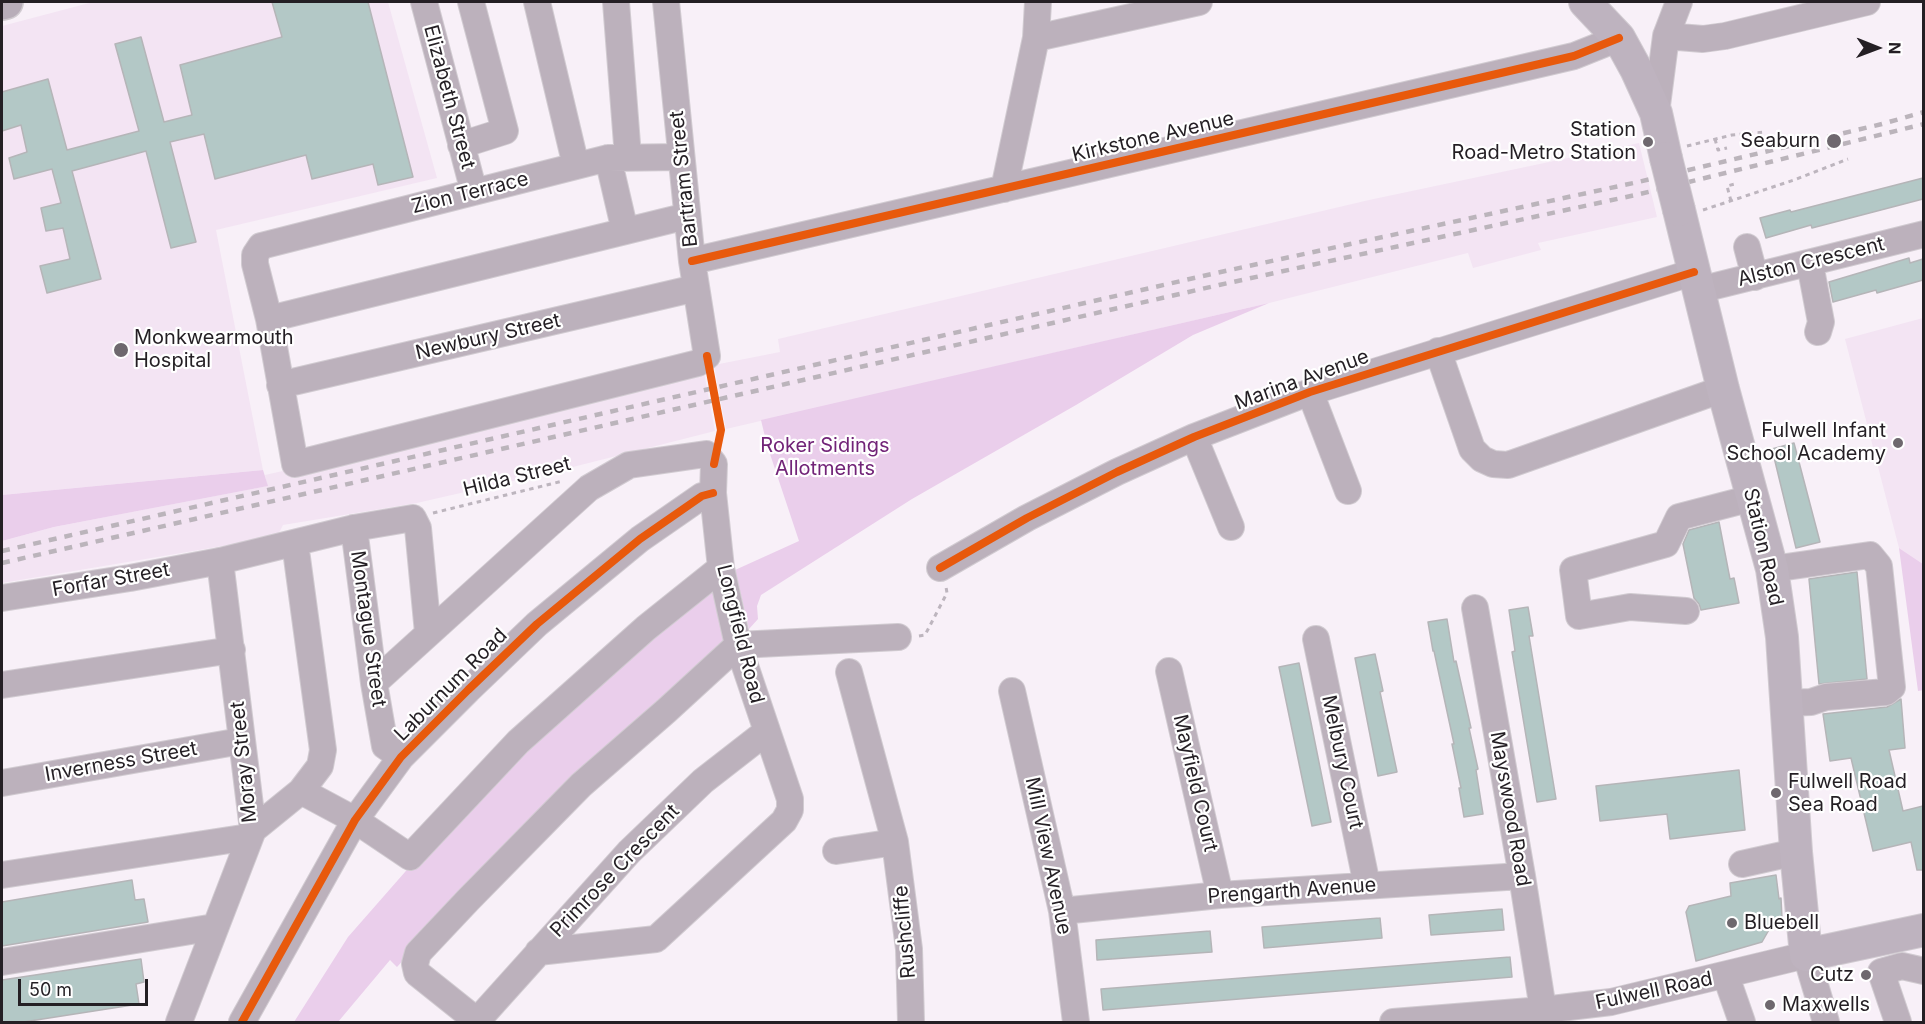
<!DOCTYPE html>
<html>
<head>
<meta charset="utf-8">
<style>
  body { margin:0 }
  #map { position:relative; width:1925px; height:1024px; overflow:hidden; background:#f8f0f8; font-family:Inter,sans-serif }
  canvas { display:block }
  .frame { position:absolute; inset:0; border:3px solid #241f24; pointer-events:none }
  .north { position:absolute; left:1847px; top:18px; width:60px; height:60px; -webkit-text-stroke:4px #fff; paint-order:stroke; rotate:91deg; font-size:16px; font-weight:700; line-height:24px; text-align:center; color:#241f24 }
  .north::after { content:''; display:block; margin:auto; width:21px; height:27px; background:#241f24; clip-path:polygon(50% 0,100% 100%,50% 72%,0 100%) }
  .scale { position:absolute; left:18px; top:979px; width:130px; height:27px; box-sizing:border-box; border:3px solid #241f24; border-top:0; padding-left:8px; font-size:18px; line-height:21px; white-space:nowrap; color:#241f24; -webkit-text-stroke:4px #fff; paint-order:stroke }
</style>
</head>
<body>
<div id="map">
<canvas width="1925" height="1024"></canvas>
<div class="frame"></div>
<div class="north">N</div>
<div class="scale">50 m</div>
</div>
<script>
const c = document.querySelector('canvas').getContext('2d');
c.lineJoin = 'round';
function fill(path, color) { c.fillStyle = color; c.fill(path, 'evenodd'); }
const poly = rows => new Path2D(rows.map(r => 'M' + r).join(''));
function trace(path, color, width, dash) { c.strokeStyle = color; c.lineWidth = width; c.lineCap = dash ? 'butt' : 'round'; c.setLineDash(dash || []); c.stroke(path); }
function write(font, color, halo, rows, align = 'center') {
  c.font = font + ' Inter,sans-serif'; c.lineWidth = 4.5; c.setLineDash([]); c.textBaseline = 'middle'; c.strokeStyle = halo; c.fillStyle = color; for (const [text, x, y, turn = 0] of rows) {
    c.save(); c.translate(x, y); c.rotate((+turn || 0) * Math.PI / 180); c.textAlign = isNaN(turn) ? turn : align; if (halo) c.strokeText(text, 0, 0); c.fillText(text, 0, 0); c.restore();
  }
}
fill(poly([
  [93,2,388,2,437,178,216,230,263,470,2,495,2,26],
  [1639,143,1657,217,1538,243,1541,250,1473,268,1468,253,1269,303,726,429,714,365,780,352,778,339,1369,200],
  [1923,318,1923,564,1899,548,1845,339],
  [703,367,715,431,565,469,417,503,283,525,277,537,2,583,2,541,54,527,267,486,265,475,459,431]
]), '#f3e4f3');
fill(poly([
  [1269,303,1193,335,1076,405,912,499,761,595,757,606,758,619,749,629,735,570,799,541,767,445,761,420],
  [263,470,268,486,54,527,2,541,2,495],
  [1899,548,1923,564,1924,690,1918,691],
  [714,583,731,642,572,775,397,967,390,960,338,1022,294,1022,348,937,412,864,536,732]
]), '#eaceeb');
const building = poly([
  [272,2,368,2,413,177,378,185,373,164,312,179,306,155,215,179,204,134,170,142,196,242,171,248,146,151,72,171,101,279,47,293,40,266,70,259,63,228,46,231,41,208,61,203,52,169,14,179,9,158,27,152,21,125,2,131,2,92,48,79,67,150,139,131,115,44,141,37,164,122,192,115,180,65,282,37,272,2],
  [1923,178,1923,199,1812,228,1811,225,1766,238,1760,218,1790,210,1791,212,1923,178],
  [1909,258,1910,263,1923,259,1923,280,1877,293,1876,290,1833,302,1829,282,1909,258],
  [1794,443,1820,542,1796,548,1772,449,1794,443],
  [1719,522,1730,579,1734,578,1739,603,1701,610,1699,604,1694,598,1683,544,1689,530,1719,522],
  [1857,572,1867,679,1819,684,1809,579,1857,572],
  [1528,607,1533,636,1529,636,1556,799,1537,802,1512,652,1515,651,1509,610,1528,607],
  [1447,619,1454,662,1456,661,1471,728,1469,728,1478,769,1476,770,1483,814,1464,817,1459,788,1461,788,1452,744,1454,744,1434,651,1433,651,1428,622,1447,619],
  [1375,654,1383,691,1380,692,1397,772,1378,776,1355,658,1375,654],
  [1299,663,1331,822,1312,826,1279,667,1299,663],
  [1901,699,1905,748,1889,750,1903,811,1923,806,1923,870,1917,870,1911,842,1873,851,1851,758,1830,761,1823,714,1887,707,1901,699],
  [1739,770,1745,830,1670,839,1667,814,1600,821,1596,786,1739,770],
  [1776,875,1779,899,1781,898,1782,918,1770,928,1762,942,1696,961,1686,912,1689,906,1731,896,1730,883,1776,875],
  [132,880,135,900,144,899,148,922,2,946,2,902,132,880],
  [1502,909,1504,930,1431,935,1429,915,1502,909],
  [1380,918,1382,938,1264,948,1262,927,1380,918],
  [1210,931,1212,952,1097,960,1096,940,1210,931],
  [1510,957,1512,977,1103,1010,1101,989,1510,957],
  [141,959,144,982,136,984,139,1004,17,1023,2,1023,2,980,141,959]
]);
fill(building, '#b3c8c6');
trace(building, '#b5b5b8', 1.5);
const minor = poly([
  [424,2,474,192],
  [537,2,576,166],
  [616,2,628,157],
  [666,2,692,261,707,356,698,363,295,464,269,319,255,264,255,255,261,246,608,158,681,157],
  [1666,36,1703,39,1725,36,1867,2],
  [1036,38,1199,2],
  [1656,113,1666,36,1679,2],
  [461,145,505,131,471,2],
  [608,158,625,231],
  [1004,189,1036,38,1038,2],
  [1747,247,1755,277],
  [692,261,1574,56,1619,38],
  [1810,264,1821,322,1818,332],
  [1699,290,1924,234],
  [269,319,687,216],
  [1438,351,1472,449,1482,459,1493,464,1508,465,1723,389],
  [280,385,696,288],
  [1310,392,1348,491],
  [1194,437,1231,527],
  [354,528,374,683,385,746,401,757],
  [940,568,1027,518,1117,472,1194,437,1310,392,1694,272],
  [1772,569,1870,555,1879,566,1892,687,1886,692,1826,697,1811,702,1786,703],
  [2,598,130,578,220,561,354,528,413,518,418,528,428,633],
  [1475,608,1522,876,1545,1022],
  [1686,611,1630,607,1579,616,1573,570,1666,544,1679,517,1752,498],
  [1316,639,1367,885],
  [1169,671,1220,895],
  [849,672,895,842,909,949,911,1022],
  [374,683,589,488,629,465,706,454,714,464,713,493,721,568,738,645,790,799,790,810,784,821,656,939,538,952],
  [2,685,232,650],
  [1012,691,1062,911,1076,1022],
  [2,783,241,741],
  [301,791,355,820,410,857,518,742,646,628,721,568],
  [253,830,301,791,320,766,323,750,295,543],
  [836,851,895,842],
  [1742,864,1796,852],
  [2,875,249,837],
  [1062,911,1220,895,1522,876],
  [2,962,215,927],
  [1726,976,1742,1022],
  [477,1021,417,973,415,964,418,953,468,900,581,785,666,711,738,645,898,637],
  [179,1022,253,830,220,561],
  [242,1022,355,820,401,757,468,690,537,624,640,539,702,496,713,493],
  [476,1022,629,852,703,781,766,732],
  [1393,1022,1543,1010,1611,1002,1806,955,1826,1022],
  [1898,1022,1881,972,1902,966,1924,971]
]);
const major = poly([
  [1585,2,1619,38,1636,69,1656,113,1666,158],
  [1679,210,1723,389,1772,569,1782,637,1796,852,1806,955,1924,930]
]);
const highway = poly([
  [2,3,6,2]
]);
trace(minor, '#d1cbd1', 28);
trace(major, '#d1cbd1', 34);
trace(highway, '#d1cbd1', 36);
trace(poly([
  [1715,139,1718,150,1727,148],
  [1687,146,1732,135,1766,132],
  [1731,201,1727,186,1735,184],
  [1703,210,1794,180,1848,159],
  [433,513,563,481],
  [919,636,925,635,947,593,946,587]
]), '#bdb5be', 3, [4.5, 4.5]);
trace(minor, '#bcb1bc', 26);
trace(major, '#beb3bf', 32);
trace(highway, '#b8adb9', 33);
trace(poly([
  [2,551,1216,273,1638,182,1882,124,1924,112],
  [2,563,1219,285,1640,194,1924,124]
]), '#bbb4bb', 4.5, [8, 8]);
const majorBridge = poly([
  [1666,158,1679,210]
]);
trace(majorBridge, '#d1cbd1', 34, []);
trace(majorBridge, '#beb3bf', 32);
trace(poly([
  [692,261,1574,56,1619,38],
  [707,356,721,430,714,464],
  [940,568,1027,518,1117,472,1194,437,1310,392,1694,272],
  [242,1022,355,820,401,757,468,690,537,624,640,539,702,496,713,493]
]), '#e8590c', 8);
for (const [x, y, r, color] of [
  [1834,141,8,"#6e686e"],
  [1648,142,6,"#6e686e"],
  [121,350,8,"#6e686e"],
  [1898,443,6,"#6e686e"],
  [1776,793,6,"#6e686e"],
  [1732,923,6,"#6e686e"],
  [1866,975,6,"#6e686e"],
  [1770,1005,6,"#6e686e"]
]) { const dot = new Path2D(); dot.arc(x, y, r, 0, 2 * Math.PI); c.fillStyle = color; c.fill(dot); trace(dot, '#fff', 2); }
write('20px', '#241f24', '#fff', [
  ["Elizabeth Street",449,97,75],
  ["Kirkstone Avenue",1153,137,-13],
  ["Bartram Street",684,179,-96],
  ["Zion Terrace",470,193,-14],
  ["Alston Crescent",1811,262,-14],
  ["Newbury Street",488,337,-13],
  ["Marina Avenue",1302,380,-20],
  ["Hilda Street",517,477,-14],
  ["Station Road",1763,547,77],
  ["Forfar Street",111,580,-10],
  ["Montague Street",368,629,82],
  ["Longfield Road",740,634,76],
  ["Laburnum Road",451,685,-45],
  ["Inverness Street",121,762,-10],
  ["Moray Street",244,762,-96],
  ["Melbury Court",1342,762,78],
  ["Mayfield Court",1195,783,77],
  ["Mayswood Road",1510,809,80],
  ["Mill View Avenue",1048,856,78],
  ["Primrose Crescent",615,871,-46],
  ["Prengarth Avenue",1292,891,-4],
  ["Rushcliffe",905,932,-95],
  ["Fulwell Road",1654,991,-12]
]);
write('20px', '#241f24', '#fff', [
  ["Station",1636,130],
  ["Road-Metro Station",1636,153],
  ["Seaburn",1820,141],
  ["Monkwearmouth",134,338,"left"],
  ["Hospital",134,361,"left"],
  ["Fulwell Infant",1886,431],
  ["School Academy",1886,454],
  ["Fulwell Road",1788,782,"left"],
  ["Sea Road",1788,805,"left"],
  ["Bluebell",1744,923,"left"],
  ["Cutz",1854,975],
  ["Maxwells",1782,1005,"left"]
], 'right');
write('20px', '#722478', '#fff', [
  ["Roker Sidings",825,446],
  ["Allotments",825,469]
]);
</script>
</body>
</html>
